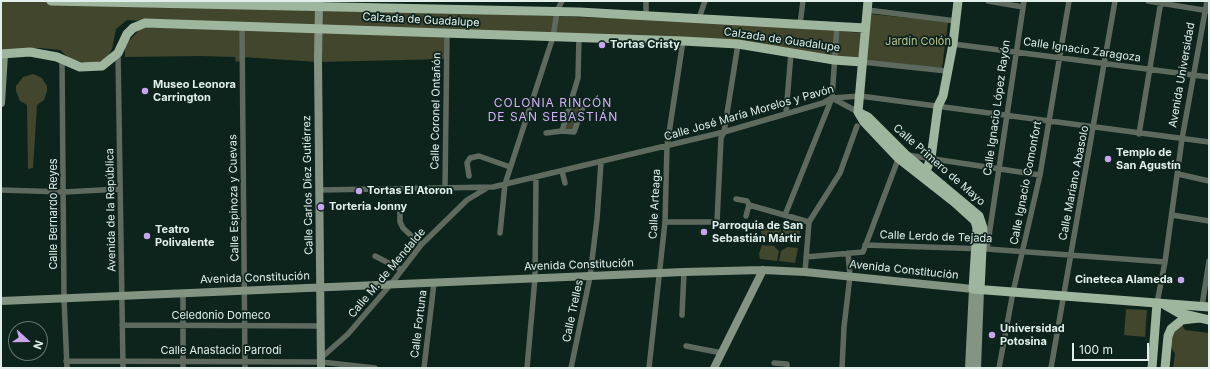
<!DOCTYPE html>
<html>
<head>
<meta charset="utf-8">
<style>
  body { margin:0 }
  #map { position:relative; width:1210px; height:369px; overflow:hidden; background:#0d241d; font-family:Inter,sans-serif }
  canvas { display:block }
  .frame { position:absolute; inset:0; border:2px solid #e1efea; pointer-events:none }
  .north { position:absolute; left:8px; top:321px; width:40px; height:40px; box-sizing:border-box; background:#0d241d; border:1px solid #62756f; border-radius:50%; rotate:111deg; font-size:11px; font-weight:700; line-height:16px; text-align:center; color:#e1efea }
  .north::after { content:''; display:block; margin:auto; width:14px; height:18px; background:#c8a5ee; clip-path:polygon(50% 0,100% 100%,50% 72%,0 100%) }
  .scale { position:absolute; left:1072px; top:343px; width:77px; height:18px; box-sizing:border-box; border:2px solid #e1efea; border-top:0; padding-left:5px; font-size:12px; line-height:14px; white-space:nowrap; color:#e1efea; -webkit-text-stroke:3px #0d241d; paint-order:stroke }
</style>
</head>
<body>
<div id="map">
<canvas width="1210" height="369"></canvas>
<div class="frame"></div>
<div class="north">N</div>
<div class="scale">100 m</div>
</div>
<script>
const c = document.querySelector('canvas').getContext('2d');
c.lineJoin = 'round';
function fill(path, color) { c.fillStyle = color; c.fill(path, 'evenodd'); }
const poly = rows => new Path2D(rows.map(r => 'M' + r).join(''));
function trace(path, color, width, dash) { c.strokeStyle = color; c.lineWidth = width; c.lineCap = dash ? 'butt' : 'round'; c.setLineDash(dash || []); c.stroke(path); }
function write(font, color, halo, rows, align = 'center') {
  c.font = font + ' Inter,sans-serif'; c.lineWidth = 3.5; c.setLineDash([]); c.textBaseline = 'middle'; c.strokeStyle = halo; c.fillStyle = color; for (const [text, x, y, turn = 0] of rows) {
    c.save(); c.translate(x, y); c.rotate((+turn || 0) * Math.PI / 180); c.textAlign = isNaN(turn) ? turn : align; if (halo) c.strokeText(text, 0, 0); c.fillText(text, 0, 0); c.restore();
  }
}
fill(poly([
  [1,1,316,8,694,21,864,33,861,59,834,58,739,41,447,34,446,59,318,62,242,57,242,27,127,20,116,29,112,49,107,58,95,64,71,60,60,50,39,48,1,52],
  [871,14,948,22,942,68,865,60],
  [144,28,241,28,240,61,236,62,235,57,201,56,125,57,125,47,128,42,139,30],
  [33,74,42,78,47,86,47,91,44,100,37,105,33,168,28,169,27,105,20,101,16,91,16,86,23,77],
  [573,104,580,107,573,130,565,130],
  [763,227,781,228,780,238,774,242,762,241,761,231],
  [783,228,800,230,799,244,787,243,782,238],
  [762,245,774,246,779,251,777,261,760,259,759,254],
  [787,247,798,248,795,263,779,261,781,251],
  [1126,309,1147,310,1145,337,1124,335],
  [1182,325,1185,330,1209,333,1209,368,1173,368,1175,354,1171,347,1171,334]
]), '#41462d');
trace(poly([
  [988,1,1023,7],
  [1148,1,1209,11],
  [867,10,956,21],
  [646,15,646,1],
  [699,18,705,1],
  [800,24,803,1],
  [242,27,245,368],
  [953,44,1209,77],
  [118,53,123,368],
  [62,60,64,298,67,368],
  [862,62,947,71],
  [832,98,858,112],
  [786,113,791,53],
  [562,131,578,78,579,37],
  [546,133,562,131,574,132,583,107,581,102,571,99],
  [1139,134,1161,1],
  [907,155,1040,175],
  [562,171,565,183],
  [1178,174,1209,181],
  [469,176,467,163,470,158,479,156,510,167],
  [445,188,447,34],
  [1,190,64,192,120,189],
  [320,190,493,187,724,132,823,103,832,98,860,96,1209,142],
  [736,199,747,201,749,205],
  [749,205,809,222],
  [400,209,400,222,403,228,421,245],
  [785,215,832,98,837,26],
  [1172,215,1209,221],
  [746,216,749,205],
  [665,222,717,222,721,138,724,132,738,44],
  [500,233,505,184,553,37,557,11,562,1],
  [865,245,987,249,1165,262],
  [987,249,1024,1],
  [375,256,402,270],
  [806,257,863,252,899,157],
  [805,272,809,222,840,173,857,126],
  [183,293,183,368],
  [1157,303,1165,262,1182,139,1207,1],
  [1202,306,1209,261],
  [682,315,684,272],
  [122,325,320,326],
  [686,346,722,353],
  [321,358,348,334,391,284,421,245,467,200,487,188],
  [66,361,321,362,375,368],
  [774,363,787,364,787,368],
  [424,368,434,283],
  [527,368,535,278,536,177],
  [571,368,590,277,597,219,601,162],
  [649,368,665,222,667,146,683,41],
  [842,368,844,327,850,276,848,253],
  [999,368,1013,292,1040,175,1069,1],
  [1051,368,1115,1]
]), '#5f6a5e', 5.5);
trace(poly([
  [319,1,318,60,321,368],
  [1,103,4,54],
  [1,301,684,272,763,270,805,272,973,289,969,368],
  [714,368,763,270],
  [977,368,980,290]
]), '#839582', 8);
trace(poly([
  [51,1,579,12,865,28],
  [1,54,30,52,57,57,80,67,102,66,118,53,127,34,133,28,145,23,683,41,738,44,834,60,862,62],
  [858,112,864,122,898,158,954,202,975,221,977,228,973,289,1209,307],
  [858,112,868,117,906,155,979,216,983,228,980,290],
  [858,112,868,1],
  [925,174,931,158,938,106,943,96,953,44,958,1],
  [1165,305,1179,313,1209,320],
  [1152,368,1157,303],
  [1165,368,1168,336,1171,329,1182,320,1199,318]
]), '#9fb69e', 9);
for (const [x, y, r, color] of [
  [602,45,4,"#c8a5ee"],
  [145,91,4,"#c8a5ee"],
  [1108,159,4,"#c8a5ee"],
  [359,191,4,"#c8a5ee"],
  [321,207,4,"#c8a5ee"],
  [704,232,4,"#c8a5ee"],
  [147,236,4,"#c8a5ee"],
  [1181,280,4,"#c8a5ee"],
  [992,335,4,"#c8a5ee"]
]) { const dot = new Path2D(); dot.arc(x, y, r, 0, 2 * Math.PI); c.fillStyle = color; c.fill(dot); trace(dot, '#0d241d', 1.5); }
write('11px', '#e1efea', '#0d241d', [
  ["Calzada de Guadalupe",421,20,3],
  ["Calzada de Guadalupe",782,40,8],
  ["Calle Ignacio Zaragoza",1082,50,8],
  ["Avenida Universidad",1182,75,-80],
  ["Calle Ignacio López Rayón",997,108,-82],
  ["Calle Coronel Ontañón",436,111,-89],
  ["Calle José María Morelos y Pavón",749,113,-16],
  ["Calle Primero de Mayo",939,165,41],
  ["Calle Ignacio Comonfort",1026,183,-79],
  ["Calle Mariano Abasolo",1074,183,-79],
  ["Calle Carlos Díez Gutiérrez",308,185,-91],
  ["Calle Espinoza y Cuevas",234,198,-91],
  ["Calle Arteaga",655,204,-87],
  ["Avenida de la República",111,210,-91],
  ["Calle Bernardo Reyes",54,214,-90],
  ["Calle Lerdo de Tejada",936,237,2],
  ["Avenida Constitución",579,265,-2],
  ["Avenida Constitución",904,270,6],
  ["Calle M. de Mendalde",387,273,-50],
  ["Avenida Constitución",255,278,-2],
  ["Calle Trelles",573,311,-78],
  ["Celedonio Domeco",221,316],
  ["Calle Fortuna",419,324,-83],
  ["Calle Anastacio Parrodi",221,351]
]);
write('11px', '#bac58a', '#0d241d', [
  ["Jardín Colón",918,42]
]);
write('bold 11px', '#e1efea', '#0d241d', [
  ["Tortas Cristy",610,45],
  ["Museo Leonora",153,85],
  ["Carrington",153,98],
  ["Templo de",1116,153],
  ["San Agustín",1116,166],
  ["Tortas El Atoron",367,191],
  ["Torteria Jonny",329,207],
  ["Parroquia de San",712,226],
  ["Sebastián Mártir",712,239],
  ["Teatro",155,230],
  ["Polivalente",155,243],
  ["Cineteca Alameda",1173,280,"right"],
  ["Universidad",1000,329],
  ["Potosina",1000,342]
], 'left');
c.letterSpacing = '1px';
write('12px', '#d3b2f7', '#0d241d', [
  ["COLONIA RINCÓN",553,103],
  ["DE SAN SEBASTIÁN",553,117]
]);
c.letterSpacing = '0px';
</script>
</body>
</html>
